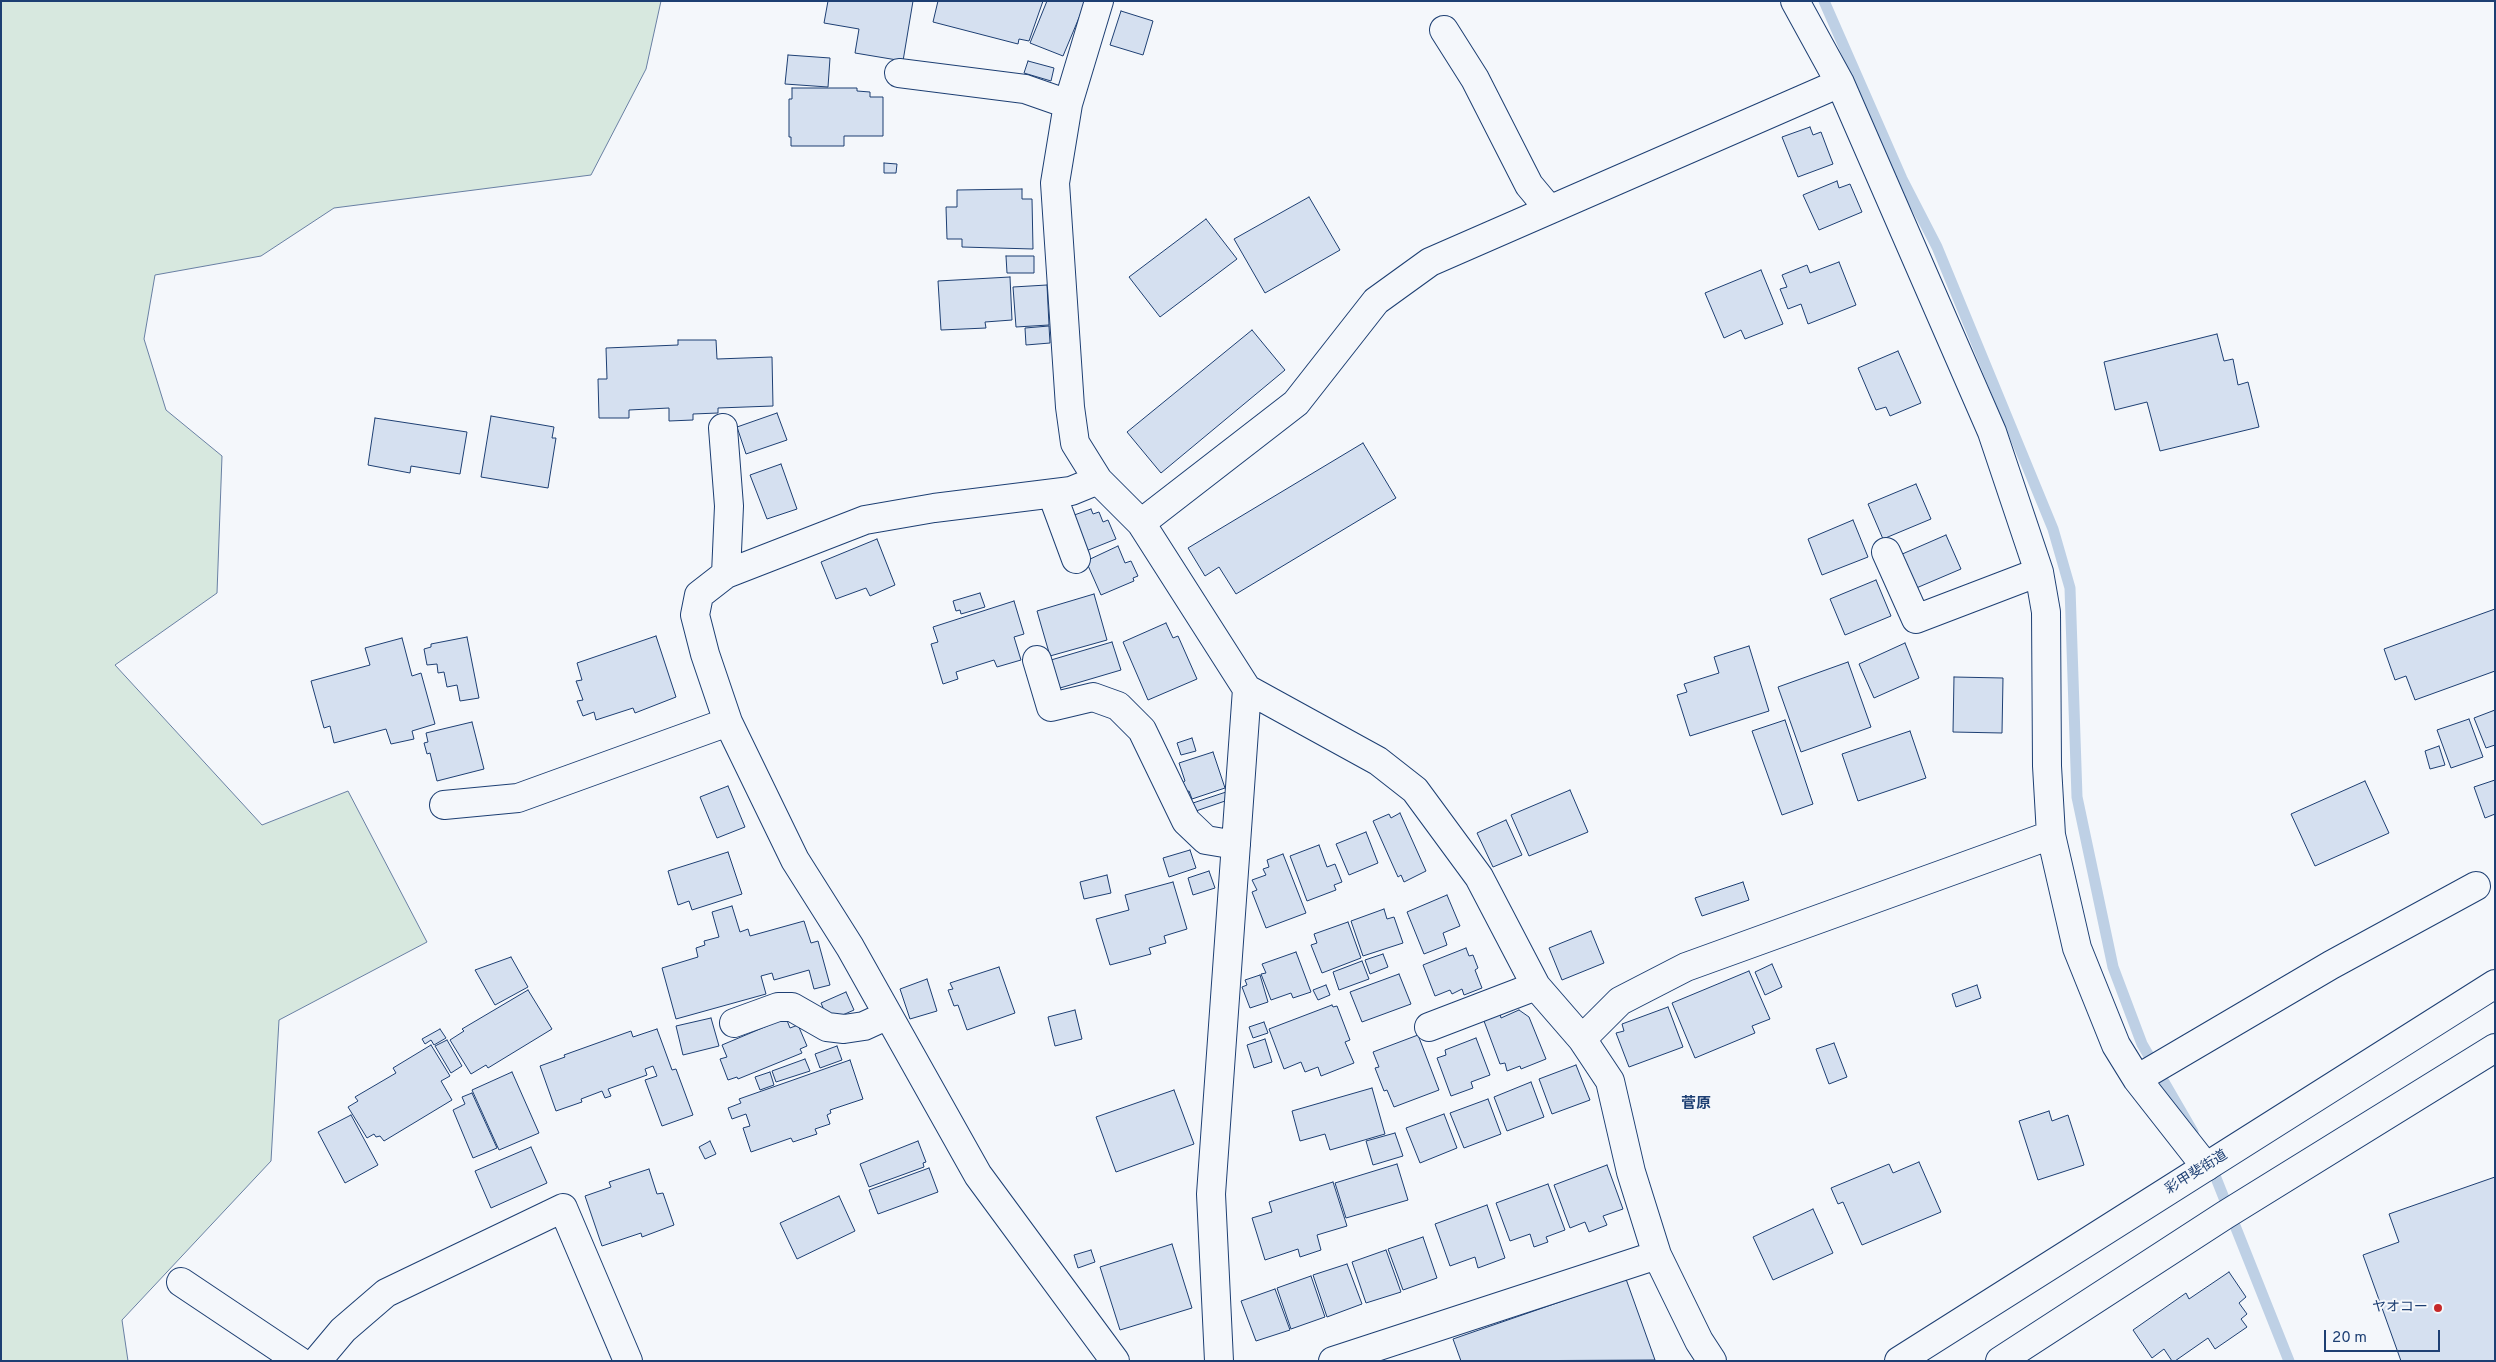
<!DOCTYPE html>
<html>
<head>
<meta charset="utf-8">
<style>
  body { margin:0 }
  #map { position:relative; width:2496px; height:1362px; overflow:hidden; background:#f4f7fb; font-family:Overpass,sans-serif }
  canvas { display:block }
  .frame { position:absolute; inset:0; border:2px solid #1d3f73; pointer-events:none }
  .scale { position:absolute; left:2324px; top:1330px; width:116px; height:22px; box-sizing:border-box; border:2px solid #1d3f73; border-top:0; padding-left:6px; font-size:15px; line-height:18px; white-space:nowrap; color:#1d3f73; -webkit-text-stroke:4px #f4f7fb; paint-order:stroke }
</style>
</head>
<body>
<div id="map">
<canvas width="2496" height="1362"></canvas>
<div class="frame"></div>
<div class="scale">20 m</div>
</div>
<script>
const c = document.querySelector('canvas').getContext('2d');
c.lineJoin = 'round';
function fill(path, color) { c.fillStyle = color; c.fill(path, 'evenodd'); }
const poly = rows => new Path2D(rows.map(r => 'M' + r).join(''));
function trace(path, color, width, dash) { c.strokeStyle = color; c.lineWidth = width; c.lineCap = dash ? 'butt' : 'round'; c.setLineDash(dash || []); c.stroke(path); }
function write(font, color, halo, rows, align = 'center') {
  c.font = font + ' Overpass,"Noto Sans JP",sans-serif'; c.lineWidth = 4; c.setLineDash([]); c.textBaseline = 'middle'; c.strokeStyle = halo; c.fillStyle = color; for (const [text, x, y, turn = 0] of rows) {
    c.save(); c.translate(x, y); c.rotate((+turn || 0) * Math.PI / 180); c.textAlign = isNaN(turn) ? turn : align; if (halo) c.strokeText(text, 0, 0); c.fillText(text, 0, 0); c.restore();
  }
}
const green = poly([
  [1,1,661,1,646,69,591,175,334,208,261,256,155,275,144,339,166,410,222,456,217,593,115,665,262,825,348,791,427,942,279,1020,271,1161,122,1320,128,1361,1,1361,1,1]
]);
fill(green, '#d7e8df');
trace(green, '#687fa3', 1);
trace(poly([
  [1824,1,1902,179,1937,247,2053,529,2070,588,2077,797,2113,967,2142,1044,2193,1132],
  [2210,1163,2289,1361]
]), '#bed0e5', 11);
const building = poly([
  [828,1,913,1,903,61,855,53,859,29,824,23,828,1],
  [938,1,1043,1,1029,41,1019,39,1018,44,933,22,938,1],
  [1047,1,1086,1,1063,56,1030,43,1047,1],
  [1121,11,1153,21,1143,55,1110,45,1121,11],
  [788,55,830,58,828,87,785,84,788,55],
  [1028,61,1054,68,1051,81,1024,73,1028,61],
  [792,88,857,88,857,91,870,92,870,97,883,97,883,136,844,136,844,146,791,146,791,137,789,137,789,99,792,99,792,88],
  [1810,127,1813,135,1821,132,1833,164,1798,177,1782,137,1810,127],
  [884,163,897,164,896,173,884,173,884,163],
  [1837,181,1839,188,1850,184,1862,212,1819,230,1803,195,1837,181],
  [1022,189,1022,199,1032,199,1033,249,962,247,962,239,947,239,946,207,957,207,957,190,1022,189],
  [1309,197,1340,250,1265,293,1234,239,1309,197],
  [1206,219,1237,259,1160,317,1129,277,1206,219],
  [1006,256,1034,256,1034,273,1007,273,1006,256],
  [1839,262,1856,305,1808,324,1801,304,1788,309,1780,289,1787,287,1782,275,1807,265,1810,273,1839,262],
  [1761,270,1783,324,1745,339,1741,330,1724,338,1705,293,1761,270],
  [1010,277,1012,320,985,322,986,328,941,330,938,281,1010,277],
  [1047,285,1049,325,1016,327,1013,287,1047,285],
  [1049,326,1050,343,1026,345,1025,328,1049,326],
  [1252,330,1285,370,1161,473,1127,432,1252,330],
  [2217,334,2224,361,2233,359,2238,385,2248,382,2259,427,2160,451,2147,402,2115,410,2104,362,2217,334],
  [678,340,716,340,717,359,772,357,773,406,718,408,718,413,693,414,693,420,669,421,669,408,629,410,629,418,599,418,598,379,607,379,606,348,678,345,678,340],
  [1898,351,1921,403,1890,416,1886,407,1876,410,1858,368,1898,351],
  [777,413,787,440,746,454,737,427,777,413],
  [491,416,554,427,552,438,556,438,548,488,481,477,491,416],
  [375,418,467,432,460,474,411,466,410,473,368,465,375,418],
  [1363,443,1396,498,1236,594,1219,567,1205,576,1188,548,1363,443],
  [781,464,797,509,767,519,750,475,781,464],
  [1916,484,1931,519,1883,539,1868,504,1916,484],
  [1091,509,1093,514,1099,512,1103,522,1108,520,1116,539,1081,553,1066,518,1091,509],
  [1853,520,1868,557,1822,575,1808,539,1853,520],
  [1946,535,1961,569,1914,589,1900,555,1946,535],
  [877,539,895,585,870,596,866,588,836,599,821,562,877,539],
  [1118,546,1125,563,1131,561,1138,576,1133,578,1134,581,1101,595,1086,561,1118,546],
  [1876,580,1891,616,1845,635,1830,599,1876,580],
  [980,593,985,607,961,614,960,610,956,611,953,601,980,593],
  [1094,594,1107,640,1050,656,1037,611,1094,594],
  [1014,601,1024,634,1014,637,1021,660,997,667,994,660,956,672,958,679,943,684,931,644,938,642,933,627,1014,601],
  [2495,609,2495,671,2415,700,2406,676,2395,680,2384,649,2495,609],
  [1166,623,1173,638,1178,636,1197,679,1148,700,1123,642,1166,623],
  [656,636,676,697,635,713,633,708,596,720,594,712,583,716,577,701,583,700,576,681,582,680,577,663,656,636],
  [467,637,479,698,460,701,457,685,447,687,444,672,438,673,437,664,427,665,424,649,431,647,431,644,467,637],
  [402,638,412,676,421,673,435,724,412,731,414,739,391,744,386,729,334,743,330,726,324,728,311,681,370,665,365,648,402,638],
  [1112,642,1121,670,1060,688,1051,660,1112,642],
  [1905,643,1919,678,1874,698,1859,664,1905,643],
  [1749,646,1769,711,1690,736,1677,695,1687,692,1684,684,1719,673,1714,657,1749,646],
  [1848,662,1871,727,1801,752,1778,687,1848,662],
  [1954,677,2003,678,2002,733,1953,732,1954,677],
  [2495,710,2495,745,2486,748,2474,718,2495,710],
  [2469,719,2483,757,2451,768,2437,730,2469,719],
  [1785,720,1813,804,1782,815,1752,731,1785,720],
  [472,722,484,769,437,781,430,753,427,754,424,743,428,742,426,733,472,722],
  [1910,731,1926,778,1858,801,1842,754,1910,731],
  [1192,738,1196,751,1181,755,1177,743,1192,738],
  [2439,746,2445,765,2430,769,2425,751,2439,746],
  [1213,752,1225,788,1192,799,1189,791,1185,792,1182,783,1185,781,1179,763,1213,752],
  [2495,780,2495,814,2485,818,2474,787,2495,780],
  [2365,781,2389,833,2315,866,2291,814,2365,781],
  [728,786,745,827,717,838,700,797,728,786],
  [1570,790,1588,832,1529,856,1511,815,1570,790],
  [1226,792,1228,800,1196,811,1193,803,1226,792],
  [1400,813,1426,871,1404,882,1401,875,1398,877,1373,821,1389,814,1391,818,1400,813],
  [1506,820,1522,855,1493,867,1477,833,1506,820],
  [1366,832,1378,863,1349,875,1336,844,1366,832],
  [1319,845,1327,867,1335,864,1342,882,1334,885,1336,890,1307,901,1290,856,1319,845],
  [1190,850,1196,868,1169,877,1163,858,1190,850],
  [728,852,742,894,692,910,689,901,678,905,668,871,728,852],
  [1283,854,1306,913,1266,928,1252,892,1257,890,1252,880,1266,875,1263,869,1269,867,1267,860,1283,854],
  [1209,871,1215,888,1193,895,1188,878,1209,871],
  [1107,875,1111,893,1084,899,1080,882,1107,875],
  [1173,882,1187,929,1164,936,1166,943,1149,948,1151,954,1110,965,1096,919,1129,910,1125,895,1173,882],
  [1743,882,1749,900,1702,916,1695,898,1743,882],
  [1447,895,1460,926,1443,933,1447,945,1424,954,1407,912,1447,895],
  [732,906,740,932,748,929,750,936,804,921,811,943,818,941,830,985,814,989,809,970,774,980,772,973,761,976,766,994,676,1019,662,968,698,957,696,948,705,945,704,941,719,937,712,912,732,906],
  [1384,909,1387,919,1394,917,1403,943,1363,956,1351,921,1384,909],
  [1348,922,1361,958,1322,973,1311,945,1317,943,1314,934,1348,922],
  [1591,931,1604,963,1562,980,1549,948,1591,931],
  [1466,948,1469,956,1473,955,1478,968,1475,970,1482,988,1464,995,1462,989,1452,994,1450,990,1435,996,1423,965,1466,948],
  [1296,952,1311,992,1293,998,1291,993,1271,1000,1261,974,1266,973,1262,964,1296,952],
  [1383,954,1388,967,1370,974,1365,960,1383,954],
  [511,957,528,987,495,1005,475,970,511,957],
  [1362,961,1369,979,1339,990,1333,972,1362,961],
  [1772,964,1782,987,1765,995,1755,972,1772,964],
  [999,967,1015,1013,967,1030,958,1005,954,1006,948,990,953,989,950,983,999,967],
  [1749,971,1770,1019,1752,1026,1755,1033,1695,1058,1672,1003,1749,971],
  [1399,974,1411,1004,1362,1022,1350,992,1399,974],
  [1260,975,1268,1002,1250,1008,1242,987,1247,985,1245,980,1260,975],
  [927,979,937,1011,910,1019,900,989,927,979],
  [1326,985,1330,995,1318,1000,1313,990,1326,985],
  [1977,985,1981,998,1956,1007,1952,994,1977,985],
  [528,990,552,1029,488,1068,486,1065,471,1074,450,1040,464,1031,462,1029,528,990],
  [846,992,854,1010,829,1021,821,1003,846,992],
  [1332,1005,1333,1007,1337,1006,1350,1040,1345,1042,1354,1063,1321,1076,1318,1067,1305,1072,1301,1062,1284,1069,1269,1029,1332,1005],
  [1668,1007,1683,1047,1629,1067,1616,1033,1624,1031,1622,1024,1668,1007],
  [1075,1010,1082,1039,1055,1046,1048,1017,1075,1010],
  [1519,1010,1529,1017,1546,1059,1521,1069,1520,1066,1507,1071,1505,1063,1500,1064,1484,1021,1500,1014,1501,1018,1519,1010],
  [711,1018,719,1046,683,1055,676,1026,711,1018],
  [786,1018,790,1028,798,1025,807,1046,800,1049,802,1053,738,1079,737,1077,728,1080,720,1059,727,1057,722,1045,786,1018],
  [1264,1022,1268,1033,1253,1038,1249,1027,1264,1022],
  [440,1029,446,1038,434,1045,431,1040,425,1044,422,1039,440,1029],
  [657,1029,672,1070,676,1069,693,1115,662,1126,645,1080,657,1076,653,1066,645,1069,647,1075,608,1089,611,1096,605,1098,602,1091,581,1099,582,1102,556,1111,540,1066,565,1057,564,1055,631,1031,633,1037,657,1029],
  [1418,1035,1439,1090,1394,1107,1387,1090,1384,1091,1375,1068,1379,1067,1373,1052,1418,1035],
  [1476,1038,1490,1075,1471,1082,1473,1088,1451,1096,1437,1058,1446,1055,1445,1050,1476,1038],
  [1265,1039,1272,1062,1254,1068,1247,1045,1265,1039],
  [447,1040,462,1066,451,1073,435,1046,447,1040],
  [1834,1043,1847,1077,1829,1084,1816,1049,1834,1043],
  [431,1045,450,1076,441,1081,452,1100,384,1141,380,1136,376,1137,374,1134,367,1138,348,1107,358,1101,355,1097,396,1073,393,1068,431,1045],
  [837,1046,842,1060,820,1068,815,1054,837,1046],
  [805,1059,810,1071,776,1082,772,1071,805,1059],
  [850,1060,863,1099,830,1110,831,1113,827,1115,830,1124,815,1129,817,1134,793,1142,791,1138,751,1152,743,1128,750,1126,746,1114,732,1119,728,1108,741,1103,739,1099,850,1060],
  [1576,1065,1590,1100,1552,1114,1539,1079,1576,1065],
  [512,1072,539,1133,499,1150,472,1090,512,1072],
  [770,1072,774,1085,760,1090,755,1077,770,1072],
  [1531,1082,1544,1117,1507,1131,1494,1097,1531,1082],
  [1372,1088,1385,1134,1330,1150,1325,1134,1300,1141,1292,1111,1372,1088],
  [1174,1090,1194,1144,1116,1172,1096,1117,1174,1090],
  [472,1093,497,1148,473,1158,453,1110,465,1104,462,1097,472,1093],
  [1488,1099,1501,1134,1464,1148,1450,1113,1488,1099],
  [2049,1111,2052,1121,2068,1115,2084,1165,2038,1180,2019,1121,2049,1111],
  [1444,1114,1457,1148,1420,1163,1406,1128,1444,1114],
  [351,1115,378,1165,345,1183,318,1132,351,1115],
  [1395,1133,1403,1156,1373,1165,1366,1141,1395,1133],
  [710,1141,716,1154,705,1159,699,1147,710,1141],
  [918,1141,926,1162,923,1163,924,1167,869,1187,860,1164,918,1141],
  [531,1147,547,1183,491,1208,475,1171,531,1147],
  [1919,1162,1941,1212,1862,1245,1843,1202,1838,1204,1831,1188,1889,1164,1893,1173,1919,1162],
  [1397,1164,1408,1200,1346,1218,1335,1183,1397,1164],
  [1607,1165,1623,1209,1603,1216,1607,1225,1589,1232,1585,1222,1570,1228,1554,1185,1607,1165],
  [929,1168,938,1192,878,1214,869,1190,929,1168],
  [649,1169,657,1194,663,1193,674,1225,642,1237,641,1233,602,1246,585,1196,611,1187,609,1182,649,1169],
  [2495,1177,2495,1361,2401,1361,2363,1255,2399,1242,2389,1214,2495,1177],
  [1333,1182,1347,1226,1317,1235,1321,1250,1300,1257,1298,1249,1265,1260,1252,1218,1272,1212,1269,1202,1333,1182],
  [1548,1184,1565,1230,1546,1237,1548,1242,1534,1247,1530,1234,1510,1241,1496,1203,1548,1184],
  [839,1196,855,1231,797,1259,780,1223,839,1196],
  [1487,1205,1505,1258,1478,1268,1475,1257,1450,1266,1435,1224,1487,1205],
  [1813,1209,1833,1253,1773,1280,1753,1237,1813,1209],
  [1423,1237,1437,1278,1403,1290,1388,1249,1423,1237],
  [1172,1244,1192,1308,1120,1330,1100,1267,1172,1244],
  [1091,1250,1095,1262,1078,1268,1074,1255,1091,1250],
  [1386,1250,1401,1292,1366,1303,1352,1262,1386,1250],
  [1347,1264,1362,1304,1327,1317,1313,1275,1347,1264],
  [2229,1272,2246,1297,2239,1303,2247,1314,2241,1319,2247,1327,2215,1349,2208,1338,2175,1361,2172,1361,2164,1349,2152,1358,2133,1330,2186,1293,2189,1299,2229,1272],
  [1311,1276,1325,1317,1291,1329,1277,1288,1311,1276],
  [1626,1279,1655,1360,1461,1361,1453,1339,1626,1279],
  [1275,1289,1290,1330,1256,1341,1241,1301,1275,1289]
]);
fill(building, '#d5e0f0');
trace(building, '#1d3f73', 1);
const minor = poly([
  [1099,1,1068,104,1055,183,1070,407,1075,443,1098,480,1141,523,1247,689,1378,761,1415,790,1479,877,1536,986,1582,1039,1610,1081,1631,1172,1657,1255,1699,1341,1712,1361],
  [1795,1,1840,83,1992,432,2039,572,2046,612,2047,766,2051,835,2077,948,2116,1045,2137,1079,2206,1167],
  [1444,30,1475,79,1529,185,1549,209],
  [899,73,1025,89,1068,104],
  [723,428,729,506,726,574],
  [1098,480,1071,491,934,508,865,520,726,574,699,595,695,615,705,654,728,722,795,860,850,947,978,1175,1115,1361],
  [1052,494,1076,559],
  [1141,523,1296,403,1376,301,1430,262,1840,83],
  [1886,552,1916,619,2039,572],
  [1037,660,1051,707,1093,697,1118,706,1142,730,1186,821,1206,840,1236,845],
  [444,805,518,798,728,722],
  [734,1023,778,1007,792,1007,827,1027,844,1029,864,1026,888,1015],
  [1429,1027,1536,986],
  [1582,1039,1620,1001,1686,967,2051,835],
  [2137,1079,2331,965,2476,886],
  [181,1282,299,1361],
  [317,1361,343,1330,386,1293,563,1208,628,1361],
  [1219,1361,1211,1194,1247,689],
  [1333,1361,1657,1255]
]);
const highway = poly([
  [1899,1361,2495,984],
  [2000,1361,2225,1215,2495,1048]
]);
trace(minor, '#1d3f73', 30);
trace(highway, '#1d3f73', 30);
trace(minor, '#f4f7fb', 28);
trace(highway, '#f4f7fb', 28);
for (const [x, y, r, color] of [
  [2438,1308,5,"#c62828"]
]) { const dot = new Path2D(); dot.arc(x, y, r, 0, 2 * Math.PI); c.fillStyle = color; c.fill(dot); trace(dot, '#f4f7fb', 2); }
write('14px', '#1d3f73', '#f4f7fb', [
  ["彩甲斐街道",2197,1173,-32]
]);
write('14px', '#1d3f73', '#f4f7fb', [
  ["ヤオコー",2428,1308]
], 'right');
write('bold 15px', '#1d3f73', '#f4f7fb', [
  ["菅原",1696,1105]
]);
</script>
</body>
</html>
